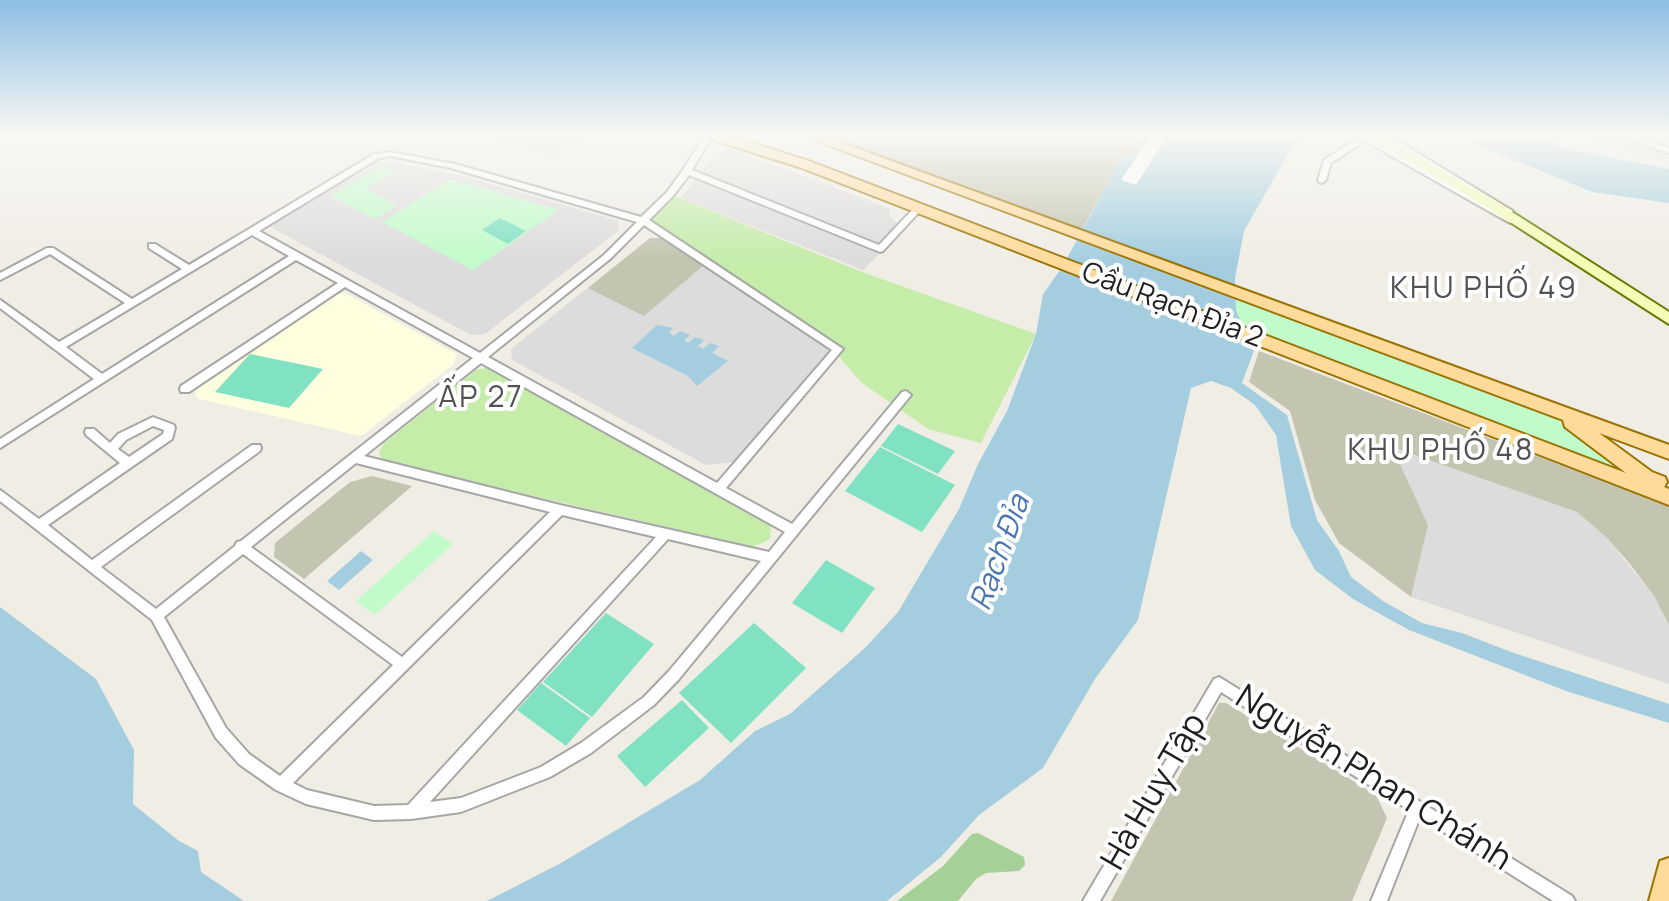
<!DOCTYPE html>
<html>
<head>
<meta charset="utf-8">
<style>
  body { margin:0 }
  canvas { display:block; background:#f0ede5 }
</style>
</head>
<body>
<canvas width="1669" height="901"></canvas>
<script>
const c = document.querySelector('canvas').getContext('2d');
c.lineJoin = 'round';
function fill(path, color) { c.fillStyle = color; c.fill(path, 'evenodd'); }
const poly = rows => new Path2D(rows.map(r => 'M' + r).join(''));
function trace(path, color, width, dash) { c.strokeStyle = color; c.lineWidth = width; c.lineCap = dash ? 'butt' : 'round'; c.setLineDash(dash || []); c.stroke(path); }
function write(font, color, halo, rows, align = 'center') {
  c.font = font + ' Manrope,sans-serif'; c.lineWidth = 8; c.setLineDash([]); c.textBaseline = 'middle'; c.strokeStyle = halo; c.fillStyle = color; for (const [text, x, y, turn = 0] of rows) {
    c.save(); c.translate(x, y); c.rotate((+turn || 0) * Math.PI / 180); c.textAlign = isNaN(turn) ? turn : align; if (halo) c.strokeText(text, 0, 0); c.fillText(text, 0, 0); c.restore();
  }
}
fill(poly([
  [458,135,550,135,574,140,557,157],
  [1561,135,1669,135,1669,162,1565,137],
  [729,148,889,208,890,216,903,231,863,270,681,198,719,149],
  [383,161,459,175,619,221,618,231,485,334,471,335,272,228,274,223,373,163],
  [650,238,661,238,827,344,828,357,734,462,706,465,512,360,511,349],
  [1391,446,1577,512,1606,537,1654,596,1669,625,1669,684,1411,597,1428,525]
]), '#dddcdc');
fill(poly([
  [345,293,456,354,454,364,361,436,196,398,195,390,335,295]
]), '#fdffdf');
fill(poly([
  [818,135,1137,135,1132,141,1135,144,1130,156,1122,157,1081,231],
  [650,238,661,238,704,265,644,316,588,288],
  [1259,351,1669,506,1669,625,1654,596,1630,564,1606,537,1577,512,1392,447,1428,525,1411,597,1339,543,1315,500,1290,411,1249,382],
  [372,476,412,486,304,579,274,557,275,543,350,482],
  [1219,703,1226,703,1376,795,1387,818,1352,901,1111,901]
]), '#c4c5b0');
fill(poly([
  [670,194,862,272,1036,334,981,443,928,429,862,383,839,357,842,347,838,349,644,221],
  [487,368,769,524,771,527,770,539,753,547,383,461,379,453,383,444,476,370]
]), '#c5eca9');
fill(poly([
  [978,833,1024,857,1025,865,1019,871,986,873,976,879,958,901,897,901,943,866,972,834]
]), '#a5d198');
fill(poly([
  [380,167,398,169,366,189,397,206,375,219,330,196],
  [450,179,559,210,473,270,382,222],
  [1235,298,1547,411,1624,470,1619,471,1244,327,1236,311],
  [434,531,453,544,375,615,356,601]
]), '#c1fbca');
fill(poly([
  [500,218,526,231,508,244,482,230],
  [250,354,323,369,289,408,215,392],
  [898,424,955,451,938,474,881,446],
  [880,447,955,485,922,532,845,491],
  [826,560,875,588,842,633,792,603],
  [606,613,654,644,592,717,543,682],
  [754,623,806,668,731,743,679,693],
  [541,683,590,718,566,746,517,710],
  [682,700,709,728,645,787,617,756]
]), '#80e2c3');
fill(poly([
  [1137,135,1304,135,1288,154,1244,231,1235,278,1236,311,1255,348,1242,383,1287,415,1317,520,1339,551,1351,577,1383,601,1422,623,1462,633,1511,652,1669,704,1669,723,1566,691,1409,630,1353,599,1315,570,1291,526,1276,435,1255,405,1231,388,1211,381,1191,388,1138,620,1095,679,1043,768,979,815,941,857,887,901,487,901,561,863,700,780,755,731,790,714,866,647,898,612,959,509,978,464,1007,411,1036,334,1043,294,1061,269,1122,157,1130,156,1135,144,1132,141],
  [1454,135,1532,135,1571,150,1669,169,1669,203,1592,192],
  [657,325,673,328,669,333,674,336,680,331,690,335,684,340,688,343,695,337,704,340,698,346,703,349,710,343,719,346,712,353,728,361,697,386,688,376,632,348],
  [361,551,373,560,339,590,327,581],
  [0,607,96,679,134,750,133,804,179,841,198,851,201,872,244,901,0,901]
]), '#a4cedf');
fill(poly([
  [1151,135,1168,135,1136,185,1121,180]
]), '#fff');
const minor = poly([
  [553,135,570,135,581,139,577,141,553,135],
  [705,135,712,136,692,170,879,245,914,208,917,207,921,210,883,251,880,252,689,175,673,196,649,220,843,349,726,488,792,524,902,392,906,391,911,395,679,679,654,705,591,753,550,777,461,812,411,819,374,820,306,804,276,790,239,764,216,738,152,620,0,501,0,490,39,519,120,463,86,435,85,432,86,429,94,429,110,443,118,434,153,417,174,425,175,428,172,439,48,525,92,560,252,445,260,445,261,448,260,451,101,567,156,609,235,546,237,542,241,541,473,358,345,287,189,392,181,392,180,389,181,386,338,283,296,260,0,448,0,439,94,379,0,308,0,300,59,342,125,303,50,254,0,280,0,273,47,248,53,248,132,299,182,269,149,248,149,244,155,244,189,265,374,154,390,152,455,164,641,217,667,192,683,170,705,135],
  [390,156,451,168,637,222,604,255,480,353,259,231,379,158,390,156],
  [644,225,832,350,717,483,488,357,610,259,644,225],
  [252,235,289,256,102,374,66,347,252,235],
  [481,363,785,532,769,552,560,505,364,456,481,363],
  [153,426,164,430,163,434,129,457,118,449,126,440,153,426],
  [356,463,550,512,402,657,251,547,356,463],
  [562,515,656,537,408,805,374,806,307,790,293,783,562,515],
  [668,539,761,561,669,671,644,697,581,743,541,767,461,798,430,802,668,539],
  [243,554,393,665,280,776,249,754,226,728,164,617,243,554],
  [1363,135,1373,135,1370,138,1515,220,1511,223,1508,222,1365,141,1331,163,1326,180,1322,183,1319,182,1318,180,1324,160,1363,135],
  [1378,135,1388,135,1513,211,1509,214,1506,213,1378,135],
  [1616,135,1628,135,1669,148,1669,153,1616,135],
  [1219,677,1572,896,1575,901,1553,901,1420,817,1387,901,1371,901,1409,810,1221,692,1100,901,1083,901,1214,679,1219,677]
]);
const secondary = poly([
  [1366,135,1381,135,1501,205,1669,312,1669,324,1493,211,1366,135]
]);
const primary = poly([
  [713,135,726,135,809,161,1626,473,1565,427,1563,420,801,135,820,135,1669,445,1669,459,1599,433,1652,472,1665,477,1667,482,1664,487,1669,489,1669,505,799,167,713,140,713,135],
  [1669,858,1669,901,1649,901,1660,861,1669,858]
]);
trace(minor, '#a6a6a6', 4);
trace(secondary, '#667b01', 4);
trace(primary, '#9a7200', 4);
fill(minor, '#fff');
fill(secondary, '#f4fcb7');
fill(primary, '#ffdb9b');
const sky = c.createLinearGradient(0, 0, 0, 261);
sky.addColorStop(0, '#8dbee4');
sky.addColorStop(0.52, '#f8f7f3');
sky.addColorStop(1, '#f8f7f300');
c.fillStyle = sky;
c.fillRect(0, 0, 1669, 261);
write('28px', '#1f1f1f', '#fff', [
  ["Cầu Rạch Đỉa 2",1172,306,21]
]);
c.letterSpacing = '2px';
write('30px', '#525252', '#fff', [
  ["KHU PHỐ 49",1484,290],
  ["ẤP 27",481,399],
  ["KHU PHỐ 48",1441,452]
]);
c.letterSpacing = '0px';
write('italic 30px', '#4776b3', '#fff', [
  ["Rạch Đỉa",1001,553,-70]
]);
write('34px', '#1f1f1f', '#fff', [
  ["Nguyễn Phan Chánh",1373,779,32],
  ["Hà Huy Tập",1155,792,-60]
]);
</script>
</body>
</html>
